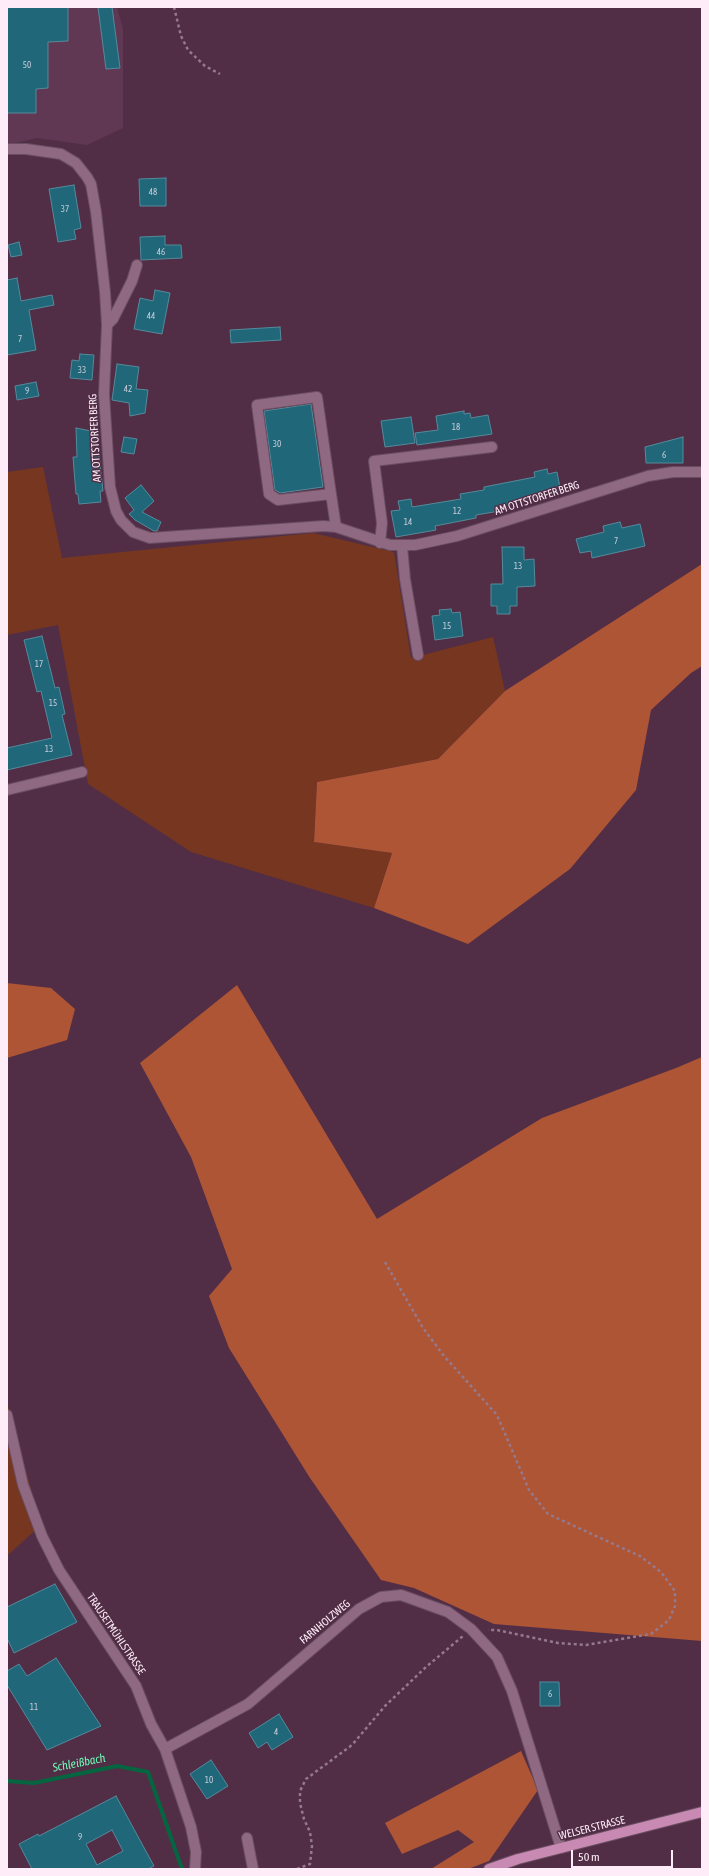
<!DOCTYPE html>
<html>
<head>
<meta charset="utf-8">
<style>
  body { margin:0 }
  #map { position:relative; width:709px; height:1876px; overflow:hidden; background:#512e46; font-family:"Asap Condensed",sans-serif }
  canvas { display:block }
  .frame { position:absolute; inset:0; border:8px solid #feecf8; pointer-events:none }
  .scale { position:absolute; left:571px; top:1850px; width:102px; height:18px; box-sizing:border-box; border:2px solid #feecf8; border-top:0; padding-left:5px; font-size:12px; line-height:14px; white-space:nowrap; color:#feecf8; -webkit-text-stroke:3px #512e46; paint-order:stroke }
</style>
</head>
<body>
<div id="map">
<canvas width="709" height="1876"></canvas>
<div class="frame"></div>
<div class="scale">50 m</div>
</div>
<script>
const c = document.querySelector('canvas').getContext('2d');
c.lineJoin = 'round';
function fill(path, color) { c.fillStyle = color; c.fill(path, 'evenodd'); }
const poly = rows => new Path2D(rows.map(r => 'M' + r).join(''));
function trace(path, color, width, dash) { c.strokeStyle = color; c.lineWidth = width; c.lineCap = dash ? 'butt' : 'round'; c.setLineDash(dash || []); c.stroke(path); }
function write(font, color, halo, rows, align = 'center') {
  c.font = font + ' "Asap Condensed",sans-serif'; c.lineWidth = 3; c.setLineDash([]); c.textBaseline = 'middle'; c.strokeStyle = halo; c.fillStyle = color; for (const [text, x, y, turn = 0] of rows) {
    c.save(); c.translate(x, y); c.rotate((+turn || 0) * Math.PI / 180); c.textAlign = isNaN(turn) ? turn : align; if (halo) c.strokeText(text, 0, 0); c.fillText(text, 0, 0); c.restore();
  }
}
fill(poly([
  [7,7,117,7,123,29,123,128,87,145,37,138,7,145]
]), '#603853');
fill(poly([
  [43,467,62,558,313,533,394,552,411,658,493,637,505,691,438,759,317,782,314,842,392,853,374,908,191,852,88,784,58,625,7,635,7,472],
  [7,1402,41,1525,7,1556]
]), '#76361f');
fill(poly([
  [702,564,702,666,691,673,651,710,636,790,570,869,468,944,374,908,392,853,314,842,317,782,438,759,505,691],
  [7,983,51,988,75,1009,67,1040,7,1058],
  [237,985,377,1219,542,1118,676,1068,702,1057,702,1641,494,1624,414,1588,381,1580,310,1478,229,1348,209,1296,232,1269,191,1157,140,1063],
  [521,1751,538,1790,489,1861,468,1869,431,1869,474,1842,458,1830,402,1854,385,1823]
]), '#ae5536');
trace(poly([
  [7,1781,34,1783,117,1766,148,1772,182,1869]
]), '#066541', 4);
const building = poly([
  [7,7,68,7,68,41,48,42,48,88,36,89,36,113,7,113,7,7],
  [98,7,112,7,120,68,106,69,98,7],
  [166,178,166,206,140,206,139,179,166,178],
  [74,185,81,228,74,230,76,239,58,242,49,189,74,185],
  [165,236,165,245,181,245,182,258,141,260,140,237,165,236],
  [19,242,22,255,11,257,8,245,19,242],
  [17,278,21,301,52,295,54,305,29,310,36,350,7,355,7,280,17,278],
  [155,290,170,293,162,334,134,329,140,298,153,301,155,290],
  [280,327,281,340,231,343,230,330,280,327],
  [80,354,94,355,92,380,70,378,72,360,79,361,80,354],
  [117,364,139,367,136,389,148,390,145,413,130,416,129,403,112,400,117,364],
  [36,382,39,396,17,400,15,386,36,382],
  [311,404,323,487,280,493,275,490,264,411,311,404],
  [464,411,464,414,470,413,471,418,488,415,492,434,417,445,415,433,438,430,436,416,464,411],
  [411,417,415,443,385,447,381,421,411,417],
  [76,428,96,432,96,455,99,455,103,491,100,491,101,502,79,504,78,494,76,494,73,457,77,457,76,428],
  [124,437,137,439,134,454,121,452,124,437],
  [683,437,683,463,646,463,645,447,683,437],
  [547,469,548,474,557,472,561,493,510,502,511,509,476,515,476,518,435,526,436,530,396,537,391,511,400,510,398,501,411,499,412,507,461,499,460,494,484,490,484,487,535,477,534,472,547,469],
  [141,485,154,501,142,512,161,522,157,531,154,531,135,520,129,514,134,510,125,498,141,485],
  [620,522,622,528,640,524,645,546,592,558,591,551,580,553,576,539,604,532,603,526,620,522],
  [502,547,524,547,524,560,534,559,535,586,517,587,517,606,510,606,510,614,497,614,497,606,491,606,491,584,503,584,502,547],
  [451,609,452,613,460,612,463,636,435,640,432,616,440,615,439,610,451,609],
  [42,636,55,688,59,687,65,714,62,715,72,755,7,770,7,748,52,738,41,691,37,692,24,640,42,636],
  [55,1584,77,1622,14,1653,7,1638,7,1607,55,1584],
  [56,1658,101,1726,47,1750,7,1685,7,1671,19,1664,27,1676,56,1658],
  [540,1682,559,1682,560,1706,540,1706,540,1682],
  [279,1714,293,1737,272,1750,267,1742,258,1748,249,1733,279,1714],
  [211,1760,228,1786,207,1799,190,1774,211,1760],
  [116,1796,154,1866,148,1869,32,1869,19,1844,38,1834,39,1836,116,1796],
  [112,1830,123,1851,97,1865,86,1844,112,1830]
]);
fill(building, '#20677a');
trace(building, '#558a9b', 1);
const minor = poly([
  [7,149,26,149,61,154,76,163,87,177,91,184,96,212,105,292,107,325,104,394,110,487,116,511,121,520,133,532,150,538,323,526,336,527,390,545,415,545,457,536,648,476,673,472,702,472],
  [107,325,113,319,132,281,137,265],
  [331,494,278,500,269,494,257,405,317,397,331,494,336,527],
  [380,543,382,523,374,461,492,447],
  [402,546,405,579,418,655],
  [7,790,82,772],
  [7,1415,23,1485,42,1536,59,1570,136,1686,151,1724,165,1749,191,1827,196,1852,195,1869],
  [165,1749,248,1704,359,1609,381,1597,401,1595,448,1612,471,1629,497,1657,512,1691,561,1848],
  [247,1838,253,1869]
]);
const major = poly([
  [489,1869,518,1859,702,1812]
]);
trace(minor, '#6a4d61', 12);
trace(major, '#6a4d61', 12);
trace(poly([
  [174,7,181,36,188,50,205,66,220,74],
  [385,1262,423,1328,444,1356,497,1415,529,1490,548,1514,640,1556,661,1572,675,1591,675,1606,669,1620,651,1634,586,1645,558,1643,497,1630,488,1630],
  [297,1869,310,1864,312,1846,310,1832,304,1819,300,1803,300,1791,306,1779,352,1745,385,1706,426,1667,463,1636]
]), '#95798c', 2.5, [3, 3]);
trace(minor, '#8f6882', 10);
trace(major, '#c889b3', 10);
write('9px', '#c6cbd8', null, [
  ["50",27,65],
  ["48",153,192],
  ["37",65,209],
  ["46",161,252],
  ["44",151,316],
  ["7",20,339],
  ["33",82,370],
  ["42",128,389],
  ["9",27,391],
  ["18",456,427],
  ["30",277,444],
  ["6",664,455],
  ["12",457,511],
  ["14",408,522],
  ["7",616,541],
  ["13",518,566],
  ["15",447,626],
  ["17",39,664],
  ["15",53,703],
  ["13",49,749],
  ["6",550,1694],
  ["11",34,1707],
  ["4",276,1732],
  ["10",209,1780],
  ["9",80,1837]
]);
write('11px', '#feecf8', '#512e46', [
  ["AM OTTSTORFER BERG",95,438,-93],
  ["AM OTTSTORFER BERG",537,498,-18],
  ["FARNHOLZWEG",325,1622,-40],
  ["TRAUSETMÜHLSTRASSE",116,1634,56],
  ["WELSER STRASSE",592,1828,-14]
]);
write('italic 12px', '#6ef9b6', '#512e46', [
  ["Schleißbach",79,1763,-11]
]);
</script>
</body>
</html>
